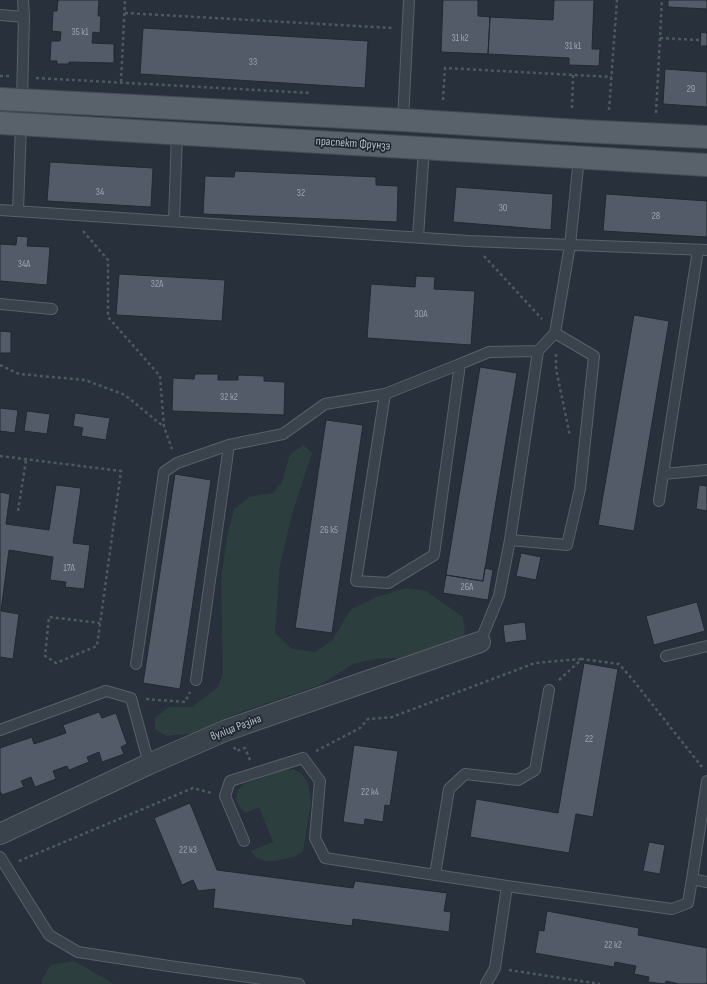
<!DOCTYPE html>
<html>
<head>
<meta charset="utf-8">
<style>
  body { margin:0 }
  canvas { display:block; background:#27303b }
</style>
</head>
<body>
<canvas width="707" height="984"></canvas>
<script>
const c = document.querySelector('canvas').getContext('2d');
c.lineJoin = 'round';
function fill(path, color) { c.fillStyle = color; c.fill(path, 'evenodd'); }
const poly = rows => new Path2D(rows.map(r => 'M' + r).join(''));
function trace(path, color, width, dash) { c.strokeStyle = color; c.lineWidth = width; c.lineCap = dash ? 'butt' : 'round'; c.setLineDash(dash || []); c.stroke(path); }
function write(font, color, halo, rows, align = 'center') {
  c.font = font + ' "Sofia Sans Condensed",sans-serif'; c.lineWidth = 3.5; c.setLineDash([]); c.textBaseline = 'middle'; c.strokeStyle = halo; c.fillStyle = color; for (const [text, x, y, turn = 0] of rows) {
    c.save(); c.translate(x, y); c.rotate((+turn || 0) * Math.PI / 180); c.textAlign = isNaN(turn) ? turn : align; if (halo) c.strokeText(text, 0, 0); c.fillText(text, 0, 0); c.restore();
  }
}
fill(poly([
  [304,445,312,453,292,514,280,565,275,633,292,649,315,652,332,641,350,610,377,597,406,588,426,591,463,617,465,635,452,645,418,657,375,659,353,664,320,685,238,713,195,733,166,736,155,729,155,718,169,707,192,707,218,687,223,673,221,581,227,537,234,509,249,497,273,493,282,482,290,454],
  [282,770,294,770,301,773,308,783,311,803,303,851,294,857,275,861,265,861,255,857,251,851,273,842,259,807,246,813,240,808,236,799,238,790,244,784],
  [74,961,114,984,42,984,42,979,51,965]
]), '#2c3e3e');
const building = poly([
  [58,0,99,0,98,16,101,16,100,33,93,32,92,43,114,44,114,63,69,62,69,64,57,64,57,61,50,61,51,41,60,41,61,32,52,31,53,11,57,11,58,0],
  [443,0,478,0,478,16,490,17,488,54,441,52,443,0],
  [554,0,594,0,592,49,600,49,599,66,569,65,569,58,488,54,490,17,553,20,554,0],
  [668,0,707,0,707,9,668,7,668,0],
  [143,28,368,41,365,88,140,74,143,28],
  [701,32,707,33,707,46,700,46,701,32],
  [665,69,707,72,707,107,663,104,665,69],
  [50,162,153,168,151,207,47,201,50,162],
  [235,171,376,177,376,185,398,186,397,222,203,214,205,176,234,177,235,171],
  [456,187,553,194,551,230,453,222,456,187],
  [606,194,707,201,707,237,603,231,606,194],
  [17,236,28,237,27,246,50,247,47,285,0,281,0,244,16,245,17,236],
  [119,274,225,280,222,321,116,315,119,274],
  [416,276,435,277,434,289,475,291,471,345,367,338,371,284,415,287,416,276],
  [634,315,669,321,634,531,598,525,634,315],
  [0,331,11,332,11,353,0,353,0,331],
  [480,367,517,373,483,581,446,575,480,367],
  [195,374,218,374,218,380,238,380,238,375,264,376,264,381,285,382,284,415,172,411,173,378,194,379,195,374],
  [0,408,18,410,15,433,0,431,0,408],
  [27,411,50,414,47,434,24,431,27,411],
  [75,413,110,418,106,440,81,436,83,428,73,426,75,413],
  [326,420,363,425,332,633,295,628,326,420],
  [175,474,211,480,180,689,143,683,175,474],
  [56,485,81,488,73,543,90,545,84,589,65,587,66,582,50,580,53,557,9,550,1,611,19,614,13,659,0,657,0,492,10,494,6,524,49,530,56,485],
  [699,485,707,486,707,511,696,509,699,485],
  [521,553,541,557,536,580,516,576,521,553],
  [485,568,493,570,488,600,443,593,446,575,483,581,485,568],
  [697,602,705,631,654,645,646,616,697,602],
  [525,622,527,640,505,643,503,625,525,622],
  [584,663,618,669,593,817,576,814,569,853,470,837,476,799,558,813,584,663],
  [99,712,102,718,116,713,127,744,121,747,124,754,102,762,99,752,87,757,89,762,69,770,67,766,53,771,56,779,35,787,31,777,21,781,24,787,2,795,0,791,0,748,32,737,34,744,66,733,63,725,99,712],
  [354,745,398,751,390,806,385,805,383,822,365,819,364,825,343,822,354,745],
  [190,803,217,870,353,888,355,881,447,893,444,911,451,912,449,932,353,919,352,926,213,908,215,889,198,891,193,880,182,885,154,818,190,803],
  [649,842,665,845,660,874,643,871,649,842],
  [547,911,639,928,638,935,707,948,707,984,679,984,666,981,665,984,648,982,649,977,634,974,636,966,615,962,614,967,535,953,539,930,544,931,547,911]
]);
fill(building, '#535b68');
trace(building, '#212932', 1);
const lane = poly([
  [0,15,24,17],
  [22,100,24,17,23,0],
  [403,120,409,0],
  [0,210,469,241,707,250],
  [18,211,21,124],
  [174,221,177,133],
  [418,237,424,149],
  [698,250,663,474,707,470],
  [0,304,52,309],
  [460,364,385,394,356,581,388,583,434,555,460,364,489,352,538,351],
  [659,501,663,474],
  [510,540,567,545,580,489,594,356,555,333],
  [480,642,499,596,510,540,538,351,555,333,570,245,579,158],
  [666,656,707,646],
  [136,664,164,472,177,463,229,445],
  [196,680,229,445,283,434,325,404,385,394],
  [0,730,106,691,131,698,149,764],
  [244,841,225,796,230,781,303,758,320,781,315,838,325,858,507,886],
  [0,857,49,935,78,952,169,966,299,984],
  [435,875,449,789,465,774,518,780,535,770,549,690],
  [692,879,707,781],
  [486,984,495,968,507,886,672,909,688,903,692,879,707,882]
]);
const street = poly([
  [0,834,149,764,227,730,480,642]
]);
const primary = poly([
  [0,99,403,120,580,131,707,137],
  [0,123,707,165]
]);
trace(lane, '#586069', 12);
trace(street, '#586069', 22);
trace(primary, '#434b54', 24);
trace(poly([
  [125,13,393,28],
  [660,38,700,40],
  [0,76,9,76],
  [36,78,311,93],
  [121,82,125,0],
  [443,100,445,68,612,77],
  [572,108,573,75],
  [609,110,617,0],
  [656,113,662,0],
  [83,231,108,260,108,317,160,376,164,427,172,449],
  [484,256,542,319],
  [556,354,556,369,570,436],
  [0,365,19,374,85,380,125,395,164,427],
  [0,456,121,471,97,646,56,663,45,656,49,617,100,623],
  [18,511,26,460],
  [559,680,582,659,619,664,633,680,702,767],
  [146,699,185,702,190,692],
  [234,747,236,751,245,748,250,760],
  [316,751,360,728,368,719,392,717,535,663,582,659],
  [19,861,193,788,211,793],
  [509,970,600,984]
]), '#4b5b5d', 2.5, [3, 3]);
trace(lane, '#3a424b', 10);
trace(street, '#3a424b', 20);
trace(primary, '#59616b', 22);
write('10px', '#9da4ae', null, [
  ["35 к1",80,32],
  ["31 к2",460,38],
  ["31 к1",573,46],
  ["33",253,62],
  ["29",691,89],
  ["34",100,192],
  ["32",301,193],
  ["30",503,208],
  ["28",656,216],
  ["34А",24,264],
  ["32А",157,284],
  ["30А",421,314],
  ["32 к2",229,397],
  ["26 к5",329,530],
  ["17А",69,568],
  ["26А",467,587],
  ["22",589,739],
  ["22 к4",370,792],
  ["22 к3",188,850],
  ["22 к2",613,945]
]);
write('12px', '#b6bdc6', '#1f2730', [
  ["праспект Фрунзэ",353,144,4],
  ["вуліца Разіна",236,728,-21]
]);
</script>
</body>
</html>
